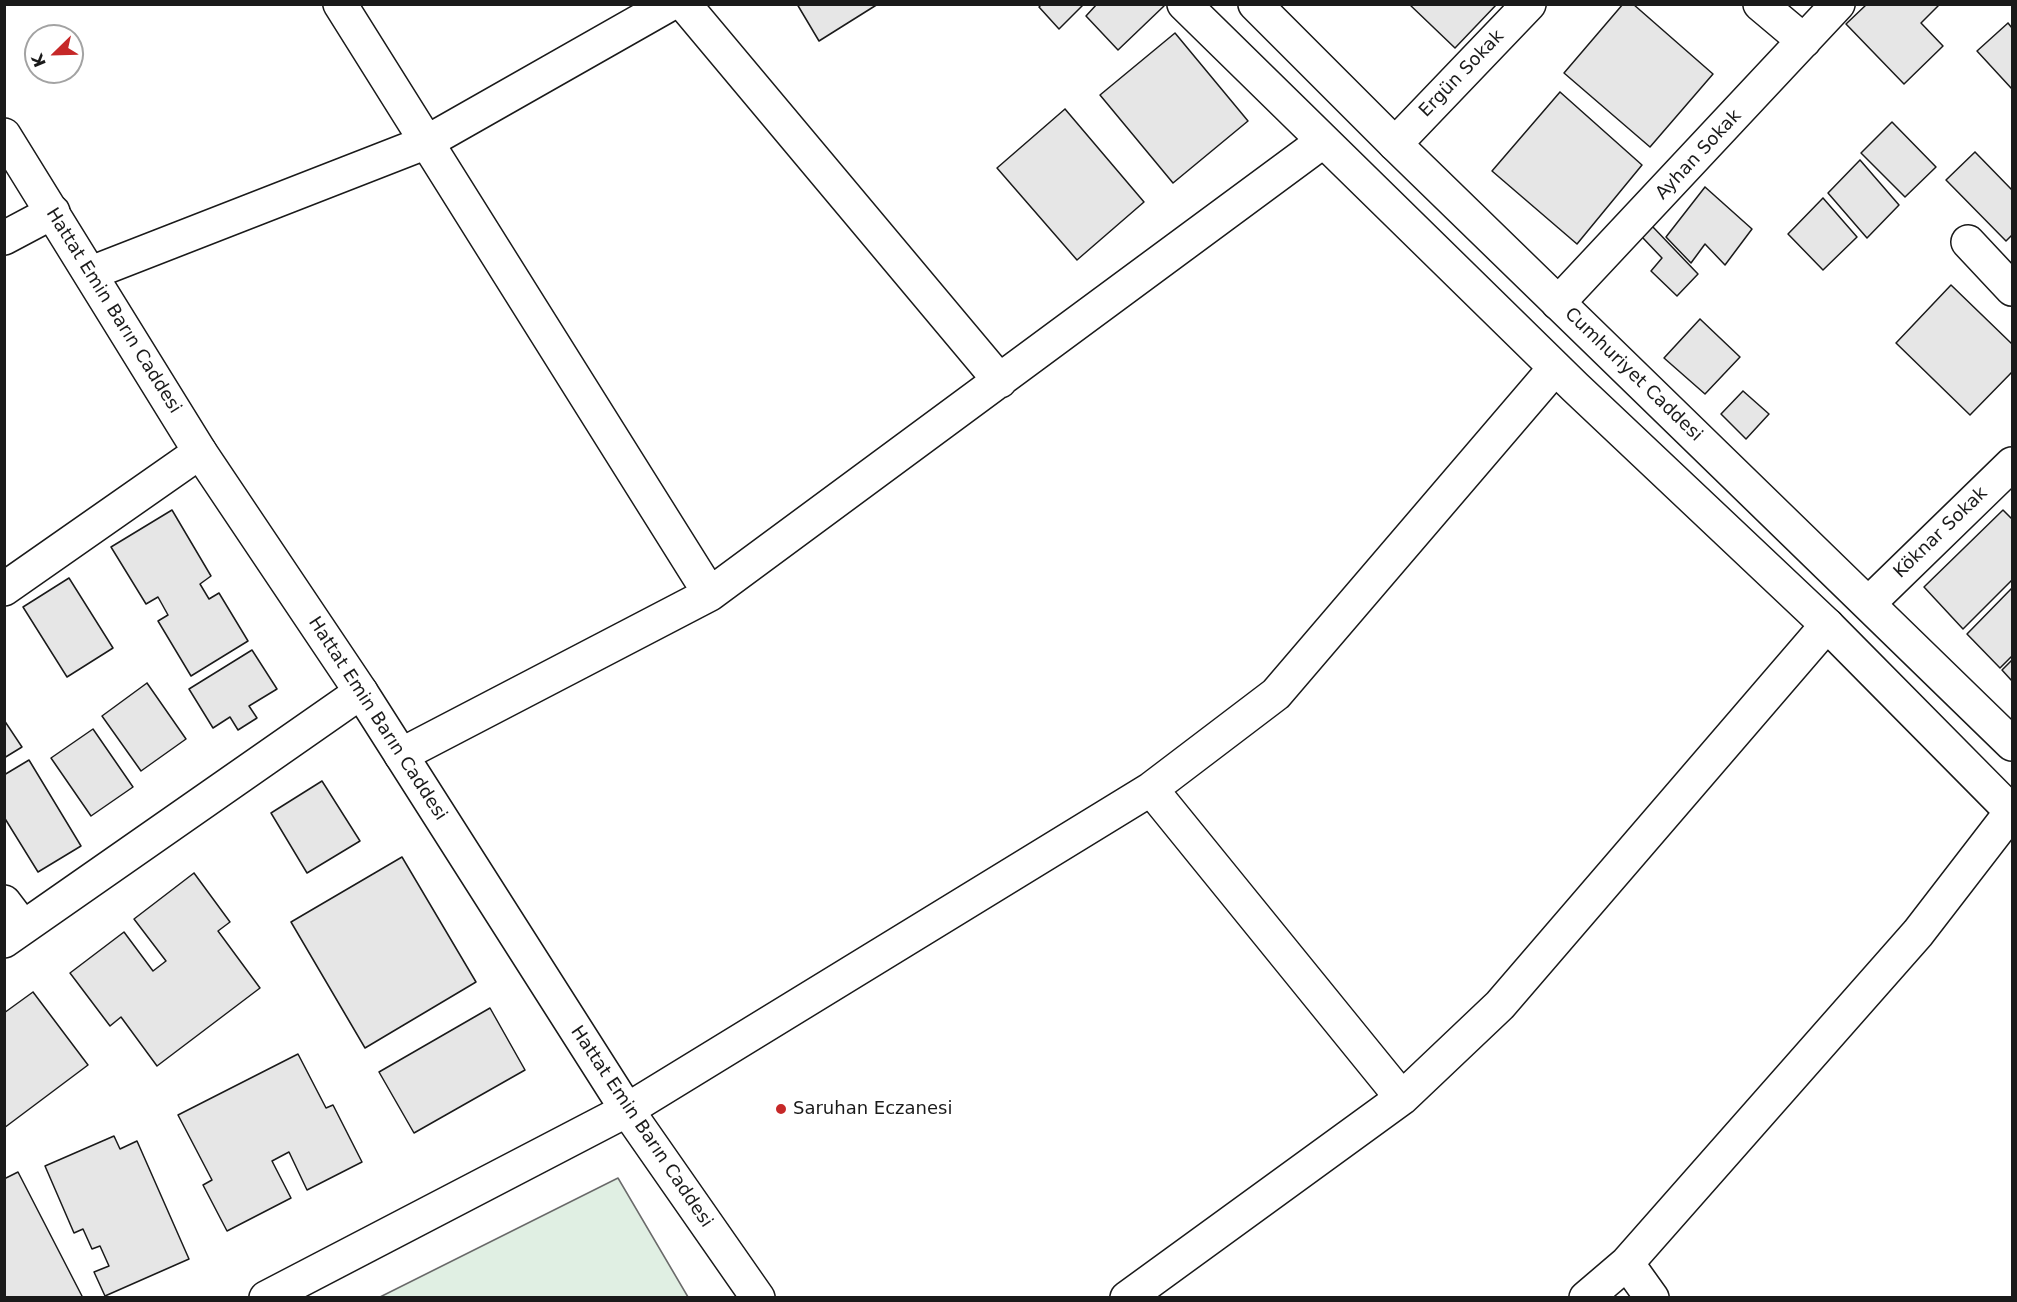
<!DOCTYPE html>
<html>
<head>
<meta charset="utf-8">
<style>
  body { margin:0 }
  #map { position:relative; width:2017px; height:1302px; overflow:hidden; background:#fff; font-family:"DejaVu Sans",sans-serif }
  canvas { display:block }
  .frame { position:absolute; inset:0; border:6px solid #1a1a1a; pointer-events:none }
  .north { position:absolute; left:24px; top:24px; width:60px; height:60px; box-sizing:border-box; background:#fff; border:2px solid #a3a3a3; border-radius:50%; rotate:247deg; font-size:16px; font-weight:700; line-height:24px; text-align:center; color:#1a1a1a }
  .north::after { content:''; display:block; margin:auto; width:21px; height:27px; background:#c62828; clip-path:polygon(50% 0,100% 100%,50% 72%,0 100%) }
</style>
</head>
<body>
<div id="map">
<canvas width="2017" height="1302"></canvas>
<div class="frame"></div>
<div class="north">K</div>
</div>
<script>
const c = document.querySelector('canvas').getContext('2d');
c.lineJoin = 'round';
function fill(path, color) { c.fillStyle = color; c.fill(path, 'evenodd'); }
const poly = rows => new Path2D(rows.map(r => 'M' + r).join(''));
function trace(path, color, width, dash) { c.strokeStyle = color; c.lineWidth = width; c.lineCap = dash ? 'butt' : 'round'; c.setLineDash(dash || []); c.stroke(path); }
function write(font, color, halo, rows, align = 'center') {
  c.font = font + ' "DejaVu Sans",sans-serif'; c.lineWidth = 4.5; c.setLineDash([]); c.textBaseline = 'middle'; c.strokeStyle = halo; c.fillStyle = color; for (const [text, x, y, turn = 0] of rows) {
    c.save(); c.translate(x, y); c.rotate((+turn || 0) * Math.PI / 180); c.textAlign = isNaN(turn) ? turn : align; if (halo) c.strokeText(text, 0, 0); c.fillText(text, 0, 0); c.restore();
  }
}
const green = poly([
  [618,1178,688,1297,379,1297,380,1297,618,1178]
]);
fill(green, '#e0efe3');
trace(green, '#6a6a6a', 1.5);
const building = poly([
  [797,4,878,4,819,41,797,4],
  [1042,4,1084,4,1059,29,1039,7,1042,4],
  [1097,4,1162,4,1164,6,1118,50,1086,16,1097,4],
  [1409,4,1497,4,1455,48,1409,4],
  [1623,4,1633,4,1713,74,1650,147,1564,73,1623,4],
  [1867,4,1940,4,1921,23,1943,46,1904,84,1846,24,1867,4],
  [2008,23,2012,28,2012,89,1977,51,2008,23],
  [1175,33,1248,121,1173,183,1100,95,1175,33],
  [1560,92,1642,165,1577,244,1492,171,1560,92],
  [1065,109,1144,202,1077,260,997,168,1065,109],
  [1892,122,1936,167,1905,197,1861,153,1892,122],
  [1975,152,2012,190,2012,235,2006,241,1946,180,1975,152],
  [1860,160,1899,205,1867,238,1828,193,1860,160],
  [1705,187,1752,229,1725,265,1705,244,1691,263,1666,237,1705,187],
  [1823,198,1857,237,1823,270,1788,234,1823,198],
  [1652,226,1698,274,1677,296,1651,271,1662,258,1642,237,1652,226],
  [1951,285,2012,344,2012,372,1970,415,1896,343,1951,285],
  [1700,319,1740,357,1705,394,1664,358,1700,319],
  [1743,391,1769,414,1746,439,1721,414,1743,391],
  [172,510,211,576,200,584,209,599,219,593,248,641,191,676,158,621,168,615,158,597,146,604,111,547,172,510],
  [2003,510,2012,519,2012,580,1963,629,1924,587,2003,510],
  [69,578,113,648,67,677,23,607,69,578],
  [2012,588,2012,656,2000,668,1967,634,2012,588],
  [252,650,277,689,249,706,257,718,238,730,230,717,213,728,189,689,252,650],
  [2012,660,2012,681,2002,670,2012,660],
  [147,683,186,739,141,771,102,716,147,683],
  [4,720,22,747,4,758,4,720],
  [93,729,133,787,91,816,51,758,93,729],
  [29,760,81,846,38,872,4,817,4,775,29,760],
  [322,781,360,841,307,873,271,813,322,781],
  [402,857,476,982,365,1048,291,922,402,857],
  [194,873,230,922,218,931,260,988,157,1066,121,1017,110,1026,70,973,124,932,153,971,166,961,134,919,194,873],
  [33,992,88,1065,4,1128,4,1013,33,992],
  [490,1008,525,1070,414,1133,379,1072,490,1008],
  [298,1054,326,1108,333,1105,362,1162,307,1190,289,1152,272,1161,291,1198,227,1231,203,1185,212,1180,178,1115,298,1054],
  [114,1136,120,1149,137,1141,189,1259,105,1296,94,1272,109,1266,100,1246,92,1249,83,1229,74,1233,45,1166,114,1136],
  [18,1172,83,1298,4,1298,4,1179,18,1172]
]);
fill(building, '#e6e6e6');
trace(building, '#1a1a1a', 1.5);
const minor = poly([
  [340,4,710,594],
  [684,4,1000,381],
  [1760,4,1804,41],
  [1395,144,1529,4],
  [4,238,53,212],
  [1968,242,2012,289],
  [91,273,427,142,670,4],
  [1558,303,1838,4],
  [4,589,200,452],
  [1869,603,2012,464],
  [401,755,710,594,1322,142],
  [1151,789,1402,1098],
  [4,902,23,927],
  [4,941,361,692],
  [1627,1263,1652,1298],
  [266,1298,627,1110,1151,789,1276,694,1555,368],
  [1127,1298,1402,1098,1500,1005,1827,625],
  [1586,1298,1627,1263,1918,933,2012,811]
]);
const major = poly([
  [1184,4,1575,387,1827,625,2012,812],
  [1255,4,1395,144,2012,744],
  [4,135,200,452,361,692,627,1110,758,1298]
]);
trace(minor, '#1a1a1a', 36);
trace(major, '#1a1a1a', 36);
trace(minor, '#fff', 33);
trace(major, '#fff', 33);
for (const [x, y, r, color] of [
  [781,1109,6,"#c62828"]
]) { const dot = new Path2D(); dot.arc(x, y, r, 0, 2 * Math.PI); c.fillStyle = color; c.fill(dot); trace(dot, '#fff', 2); }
write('18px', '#1a1a1a', '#fff', [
  ["Ergün Sokak",1462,74,-46],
  ["Ayhan Sokak",1699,155,-47],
  ["Hattat Emin Barın Caddesi",113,311,58],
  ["Cumhuriyet Caddesi",1633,375,44],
  ["Köknar Sokak",1941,533,-44],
  ["Hattat Emin Barın Caddesi",377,719,57],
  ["Hattat Emin Barın Caddesi",641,1127,56]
]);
write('18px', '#1a1a1a', '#fff', [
  ["Saruhan Eczanesi",793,1109]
], 'left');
</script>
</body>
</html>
